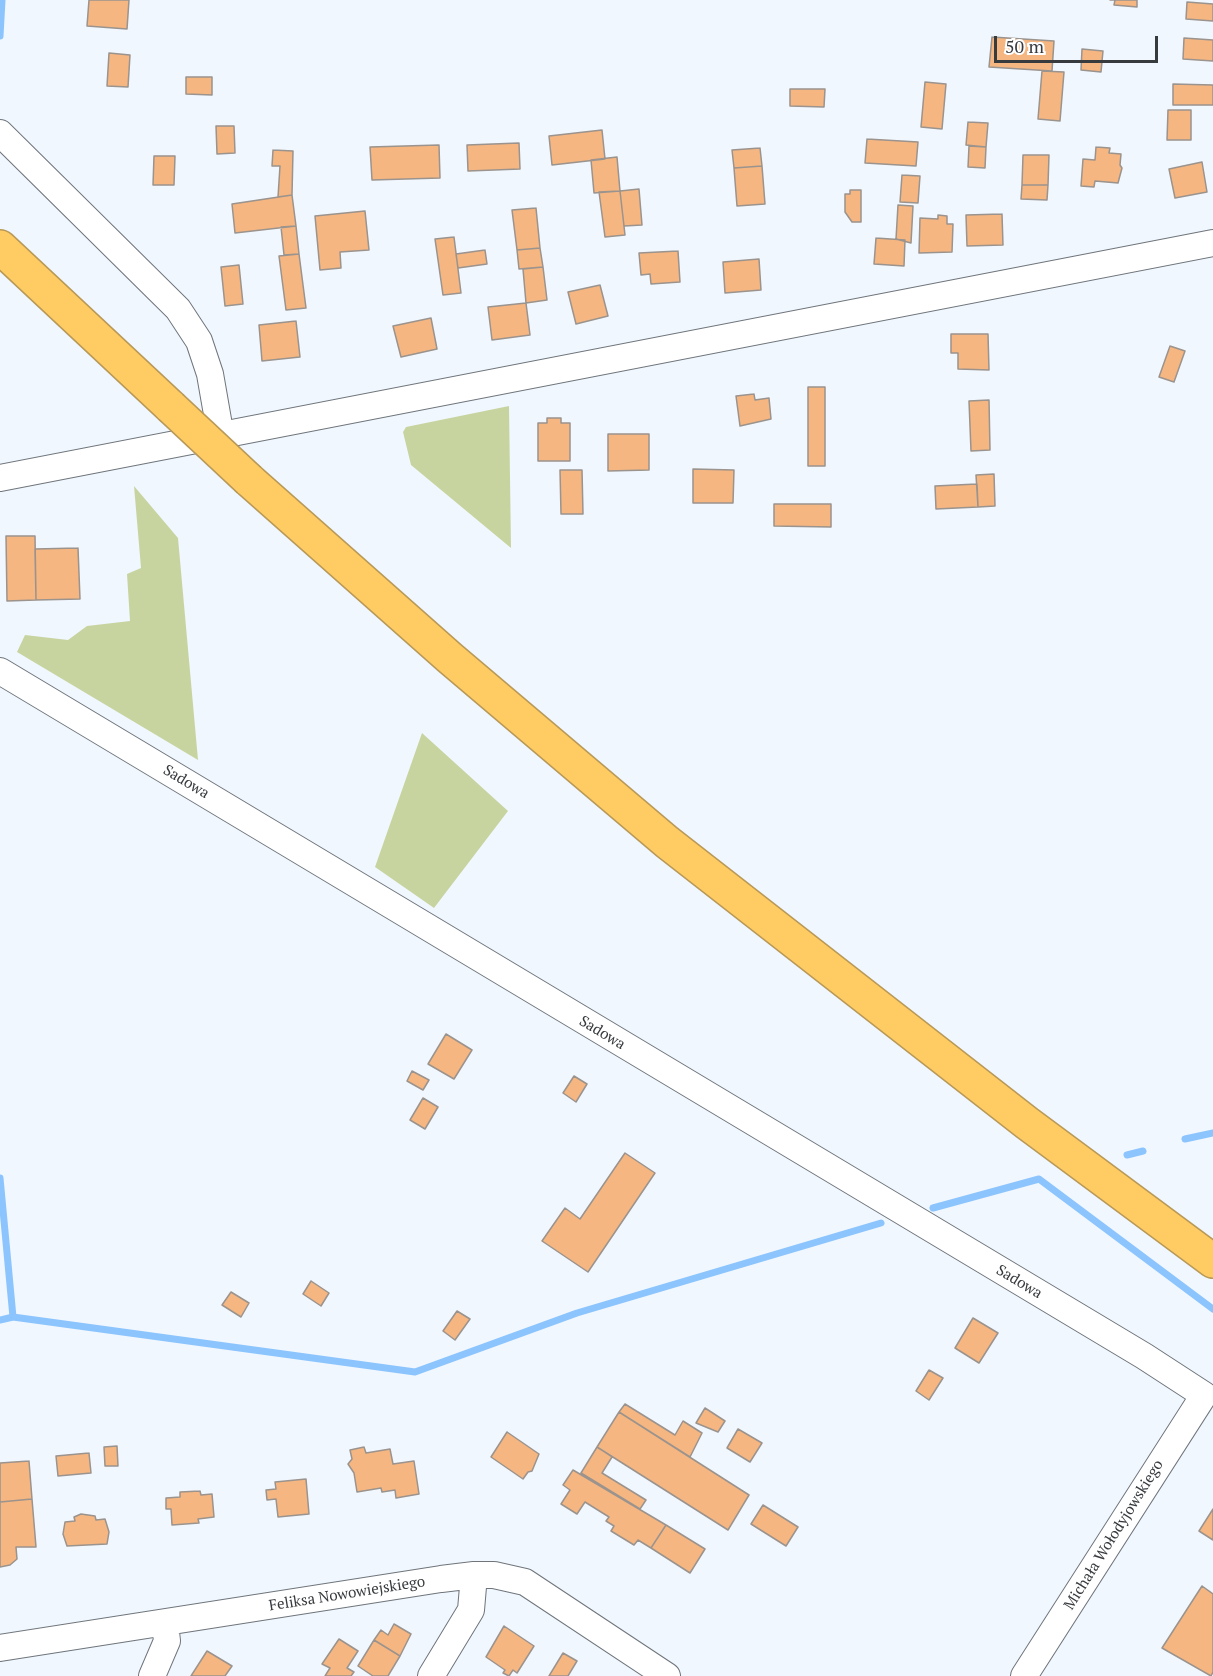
<!DOCTYPE html>
<html>
<head>
<meta charset="utf-8">
<style>
  body { margin:0 }
  #map { position:relative; width:1213px; height:1676px; overflow:hidden; background:#f0f7ff; font-family:"PT Serif",serif }
  canvas { display:block }
  .scale { position:absolute; left:994px; top:36px; width:164px; height:27px; box-sizing:border-box; border:3px solid #383b3e; border-top:0; padding-left:8px; font-size:18px; line-height:21px; white-space:nowrap; color:#383b3e; -webkit-text-stroke:4px #fff; paint-order:stroke }
</style>
</head>
<body>
<div id="map">
<canvas width="1213" height="1676"></canvas>
<div class="scale">50 m</div>
</div>
<script>
const c = document.querySelector('canvas').getContext('2d');
c.lineJoin = 'round';
function fill(path, color) { c.fillStyle = color; c.fill(path, 'evenodd'); }
const poly = rows => new Path2D(rows.map(r => 'M' + r).join(''));
function trace(path, color, width, dash) { c.strokeStyle = color; c.lineWidth = width; c.lineCap = dash ? 'butt' : 'round'; c.setLineDash(dash || []); c.stroke(path); }
function write(font, color, halo, rows, align = 'center') {
  c.font = font + ' "PT Serif",serif'; c.lineWidth = 4.5; c.setLineDash([]); c.textBaseline = 'middle'; c.strokeStyle = halo; c.fillStyle = color; for (const [text, x, y, turn = 0] of rows) {
    c.save(); c.translate(x, y); c.rotate((+turn || 0) * Math.PI / 180); c.textAlign = isNaN(turn) ? turn : align; if (halo) c.strokeText(text, 0, 0); c.fillText(text, 0, 0); c.restore();
  }
}
fill(poly([
  [509,406,511,548,411,465,403,432,406,427],
  [134,486,178,538,198,760,17,652,25,635,68,640,87,626,130,621,127,574,141,568],
  [422,733,508,811,434,908,375,867]
]), '#c8d4a0');
trace(poly([
  [0,36,2,0],
  [1185,1139,1213,1133],
  [1127,1155,1143,1151],
  [0,1178,13,1317],
  [933,1208,1039,1179,1213,1309],
  [0,1320,13,1317,415,1372,577,1313,881,1223]
]), '#8cc4fd', 7);
const building = poly([
  [89,0,129,0,127,29,87,26,89,0],
  [1110,0,1137,0,1137,7,1114,5,1115,0,1110,0],
  [1187,2,1213,4,1213,21,1186,19,1187,2],
  [992,37,1054,41,1052,71,989,67,992,37],
  [1184,38,1213,40,1213,61,1183,59,1184,38],
  [1082,49,1103,51,1101,72,1081,70,1082,49],
  [109,53,130,55,128,87,107,86,109,53],
  [1042,71,1064,72,1060,121,1038,119,1042,71],
  [186,77,212,77,212,95,186,94,186,77],
  [925,82,946,84,942,129,921,127,925,82],
  [1173,84,1213,85,1213,105,1173,105,1173,84],
  [790,89,825,89,824,107,790,106,790,89],
  [1168,110,1191,110,1191,140,1167,140,1168,110],
  [968,122,988,123,986,147,966,145,968,122],
  [216,126,234,126,235,153,217,154,216,126],
  [602,130,605,159,552,165,549,136,602,130],
  [867,139,918,142,916,166,865,163,867,139],
  [519,143,520,169,468,171,467,145,519,143],
  [439,145,440,178,372,180,370,147,439,145],
  [969,146,986,147,985,168,968,167,969,146],
  [1096,147,1110,148,1109,153,1121,154,1120,165,1122,168,1118,183,1095,181,1094,187,1081,186,1083,159,1095,160,1096,147],
  [760,148,762,166,734,168,732,150,760,148],
  [273,150,293,151,292,195,278,197,280,166,272,166,273,150],
  [1023,155,1049,155,1048,185,1022,185,1023,155],
  [154,156,175,156,174,185,153,185,154,156],
  [617,157,620,191,594,193,591,160,617,157],
  [1202,162,1207,192,1175,198,1169,169,1202,162],
  [762,166,765,204,737,206,734,168,762,166],
  [902,175,920,176,918,203,900,202,902,175],
  [1022,185,1048,185,1047,200,1021,199,1022,185],
  [639,189,642,225,624,226,620,191,639,189],
  [850,190,861,190,861,222,852,222,845,212,845,194,850,194,850,190],
  [620,191,625,235,605,237,599,192,620,191],
  [292,195,296,226,235,233,232,204,292,195],
  [898,205,913,206,911,243,896,239,898,205],
  [536,208,540,248,517,250,512,210,536,208],
  [365,211,369,250,340,252,341,268,320,270,315,216,365,211],
  [1002,214,1003,245,967,246,966,215,1002,214],
  [938,215,947,216,947,224,953,224,952,252,919,253,920,218,938,219,938,215],
  [296,226,299,254,284,255,281,227,296,226],
  [454,237,461,293,443,295,435,239,454,237],
  [876,238,905,240,904,266,874,264,876,238],
  [540,248,543,267,519,269,517,250,540,248],
  [485,250,487,264,458,268,456,254,485,250],
  [678,251,680,282,651,284,650,274,641,275,639,253,678,251],
  [299,254,306,308,286,310,279,256,299,254],
  [759,259,761,290,725,293,723,262,759,259],
  [239,265,243,304,225,306,221,267,239,265],
  [543,267,547,300,526,303,523,269,543,267],
  [600,285,608,316,576,324,568,292,600,285],
  [526,303,530,335,492,340,488,307,526,303],
  [431,318,437,349,401,357,393,326,431,318],
  [296,321,300,357,262,361,259,325,296,321],
  [951,334,988,334,989,370,958,369,958,353,951,353,951,334],
  [1170,346,1185,351,1174,382,1159,377,1170,346],
  [808,387,825,387,825,466,808,466,808,387],
  [754,394,755,400,769,398,771,419,740,426,736,396,754,394],
  [989,400,990,450,971,451,969,401,989,400],
  [547,418,561,418,561,423,570,423,570,461,538,461,538,423,547,423,547,418],
  [608,434,649,434,649,470,608,471,608,434],
  [693,469,734,470,733,503,693,503,693,469],
  [560,470,582,470,583,514,561,514,560,470],
  [994,474,995,506,978,507,976,475,994,474],
  [977,484,978,507,936,509,935,486,977,484],
  [774,504,831,504,831,527,774,526,774,504],
  [6,536,35,536,36,600,7,601,6,536],
  [78,548,80,599,36,600,35,549,78,548],
  [446,1034,472,1050,454,1079,428,1064,446,1034],
  [412,1071,429,1080,423,1090,407,1081,412,1071],
  [574,1076,587,1084,576,1102,563,1093,574,1076],
  [423,1098,438,1107,425,1129,410,1120,423,1098],
  [625,1153,655,1173,588,1272,542,1241,565,1208,580,1219,625,1153],
  [311,1281,329,1293,321,1306,303,1294,311,1281],
  [231,1292,249,1303,241,1317,222,1305,231,1292],
  [457,1311,470,1319,455,1340,443,1331,457,1311],
  [973,1318,998,1333,979,1363,955,1348,973,1318],
  [929,1370,943,1378,929,1400,916,1391,929,1370],
  [625,1404,675,1435,683,1421,702,1433,690,1457,619,1412,625,1404],
  [705,1408,725,1421,718,1432,696,1423,705,1408],
  [619,1412,749,1495,728,1530,597,1447,619,1412],
  [738,1429,762,1443,750,1462,727,1448,738,1429],
  [507,1432,539,1454,532,1471,528,1472,523,1479,491,1457,507,1432],
  [117,1446,118,1466,105,1466,104,1447,117,1446],
  [364,1447,366,1453,390,1449,393,1464,414,1461,419,1494,396,1498,395,1490,382,1492,381,1488,357,1492,354,1473,348,1464,352,1459,350,1450,364,1447],
  [597,1447,612,1457,602,1473,646,1500,640,1509,581,1473,597,1447],
  [89,1453,91,1473,58,1476,56,1456,89,1453],
  [29,1461,32,1499,0,1502,0,1463,29,1461],
  [573,1470,666,1525,651,1548,638,1540,634,1545,611,1531,614,1526,606,1521,609,1517,585,1502,577,1514,561,1504,570,1490,563,1485,573,1470],
  [306,1479,309,1514,278,1517,276,1499,267,1500,266,1490,276,1489,275,1482,306,1479],
  [200,1491,201,1495,212,1494,214,1517,198,1519,199,1523,172,1525,171,1509,166,1509,166,1498,180,1497,180,1492,200,1491],
  [32,1499,36,1547,16,1547,17,1559,10,1565,0,1567,0,1502,32,1499],
  [763,1505,798,1527,786,1546,751,1524,763,1505],
  [1213,1509,1213,1540,1199,1531,1213,1509],
  [81,1514,95,1516,96,1520,105,1519,109,1532,107,1544,67,1546,63,1534,65,1522,75,1521,74,1517,81,1514],
  [666,1525,705,1549,690,1573,651,1548,666,1525],
  [1202,1586,1213,1594,1213,1672,1211,1676,1162,1648,1202,1586],
  [394,1624,411,1634,400,1656,374,1640,381,1630,388,1635,394,1624],
  [504,1626,534,1646,517,1673,513,1670,509,1676,503,1673,505,1670,486,1657,504,1626],
  [339,1639,358,1651,347,1668,354,1672,351,1676,325,1676,330,1668,322,1664,339,1639],
  [374,1640,400,1656,388,1676,373,1676,358,1666,374,1640],
  [207,1651,232,1666,225,1676,191,1676,207,1651],
  [563,1653,577,1661,568,1676,549,1676,563,1653]
]);
fill(building, '#f5b681');
trace(building, '#9b938d', 1.5);
const minor = poly([
  [0,133,178,309,199,341,210,374,221,437],
  [0,478,1213,243],
  [0,671,1144,1356,1204,1395,1024,1676],
  [0,1648,441,1579,474,1575,494,1575,525,1582,667,1676],
  [152,1676,167,1641,165,1623],
  [431,1676,471,1610,474,1575]
]);
const motorway = poly([
  [0,247,171,407],
  [249,480,450,658,667,842,1027,1123,1213,1261]
]);
trace(minor, '#6f757b', 28);
trace(motorway, '#b99957', 36);
trace(minor, '#fff', 26);
trace(motorway, '#ffcc64', 33);
const motorwayBridge = poly([
  [171,407,249,480]
]);
trace(motorwayBridge, '#b99957', 36, []);
trace(motorwayBridge, '#ffcc64', 33);
write('15px', '#383b3e', '#fff', [
  ["Sadowa",186,782,31],
  ["Sadowa",602,1033,31],
  ["Sadowa",1019,1282,31],
  ["Michała Wołodyjowskiego",1114,1535,-58],
  ["Feliksa Nowowiejskiego",347,1594,-9]
]);
</script>
</body>
</html>
